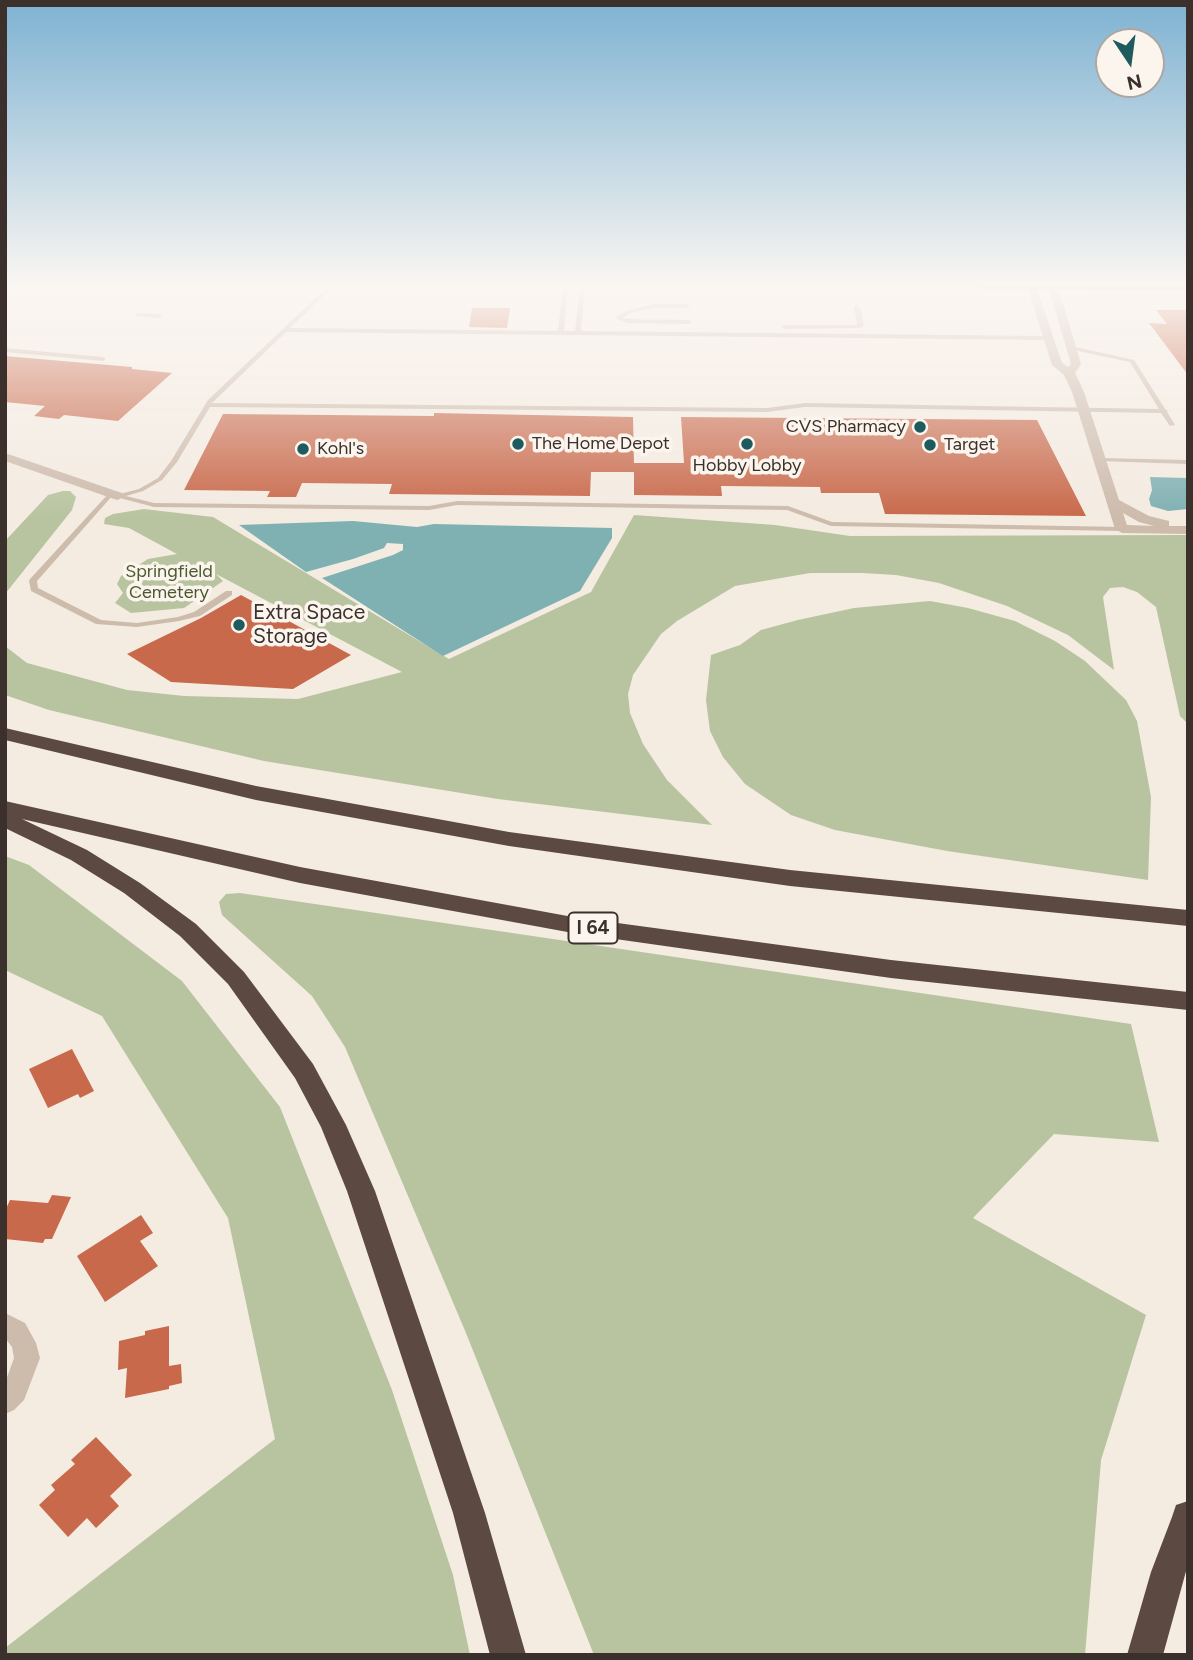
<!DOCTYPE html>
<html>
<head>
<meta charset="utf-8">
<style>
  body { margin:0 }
  #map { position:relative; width:1193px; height:1660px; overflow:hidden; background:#f4ebe1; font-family:Figtree,sans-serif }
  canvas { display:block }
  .frame { position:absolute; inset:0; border:7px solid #3b302b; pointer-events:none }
  .north { position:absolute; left:1095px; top:28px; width:70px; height:70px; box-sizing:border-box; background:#fbf5ee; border:2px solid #aea6a0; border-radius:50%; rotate:167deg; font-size:19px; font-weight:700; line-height:28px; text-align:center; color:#3b302b }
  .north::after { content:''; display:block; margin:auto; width:24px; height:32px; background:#1f5a5e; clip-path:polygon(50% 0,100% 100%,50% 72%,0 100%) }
</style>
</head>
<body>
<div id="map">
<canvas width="1193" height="1660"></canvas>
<div class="frame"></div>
<div class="north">N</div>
</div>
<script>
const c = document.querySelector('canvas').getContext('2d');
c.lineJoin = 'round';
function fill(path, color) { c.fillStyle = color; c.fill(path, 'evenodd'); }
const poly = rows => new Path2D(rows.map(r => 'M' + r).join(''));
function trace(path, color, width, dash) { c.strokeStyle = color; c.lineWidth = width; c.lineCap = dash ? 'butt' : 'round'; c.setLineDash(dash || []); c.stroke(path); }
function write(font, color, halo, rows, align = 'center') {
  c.font = font + ' Figtree,sans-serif'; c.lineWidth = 7; c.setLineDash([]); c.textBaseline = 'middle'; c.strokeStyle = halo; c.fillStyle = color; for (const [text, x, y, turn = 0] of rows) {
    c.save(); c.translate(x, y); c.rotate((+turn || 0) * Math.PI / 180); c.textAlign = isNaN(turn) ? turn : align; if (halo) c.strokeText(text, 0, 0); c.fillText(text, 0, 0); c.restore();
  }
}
fill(poly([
  [63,491,70,491,76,497,72,510,5,594,5,541,48,495],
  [144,509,213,517,449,659,591,592,634,515,775,525,850,536,1188,535,1188,724,1180,716,1156,607,1137,592,1123,587,1110,588,1103,597,1114,670,1068,635,1007,606,939,583,896,575,863,573,810,573,735,586,677,621,661,634,633,675,628,694,630,713,643,744,667,780,712,825,498,799,264,761,49,710,5,695,5,646,27,663,127,690,184,696,298,699,402,672,216,574,223,581,184,608,131,613,115,603,123,593,117,584,121,576,148,559,177,554,129,528,104,524,105,518,113,514],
  [930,601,968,608,1015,621,1055,641,1085,661,1126,700,1137,721,1151,797,1148,880,947,851,835,830,791,815,745,784,723,757,710,731,706,700,711,655,740,645,761,630,798,620,854,608],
  [5,856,29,865,182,981,280,1107,392,1390,453,1575,470,1655,5,1655,5,1648,275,1439,228,1218,102,1016,5,970],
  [240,893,1131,1024,1159,1142,1054,1134,973,1218,1146,1315,1101,1460,1085,1655,594,1655,466,1333,345,1047,312,996,222,915,219,902,226,894]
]), '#b8c4a0');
fill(poly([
  [1150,477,1188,478,1188,509,1168,511,1151,506,1149,499,1152,490],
  [353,521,417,527,434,524,612,528,612,538,580,591,443,656,322,578,393,555,403,550,403,544,387,543,384,548,353,559,306,572,239,525]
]), '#7fb0b2');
fill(poly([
  [472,308,510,308,507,328,469,327],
  [1156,310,1188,310,1188,375,1149,323,1167,324],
  [5,356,132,367,132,369,172,373,118,421,64,415,59,419,34,416,45,406,5,402],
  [434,413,633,417,634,463,684,463,681,417,1037,420,1086,516,885,514,879,493,821,493,820,487,721,486,722,496,634,495,634,472,591,472,590,496,389,494,392,484,302,483,296,497,267,497,270,491,184,490,223,414,434,416],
  [241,595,351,655,293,689,171,682,127,654,201,618],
  [72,1049,94,1091,80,1098,78,1094,48,1108,29,1069],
  [52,1195,71,1197,52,1239,45,1239,43,1243,5,1239,5,1211,10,1200,48,1203],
  [141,1215,153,1233,140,1241,158,1266,105,1302,77,1256],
  [169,1326,169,1366,181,1364,182,1383,169,1386,169,1389,125,1398,127,1368,118,1370,119,1341,145,1335,145,1331],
  [96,1437,132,1475,110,1496,119,1506,96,1528,87,1518,68,1537,39,1505,55,1490,51,1485,75,1464,71,1460]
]), '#c8694b');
fill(poly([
  [328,286,334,286,290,328,558,331,563,286,568,286,564,331,575,331,580,286,585,286,581,331,1047,336,1050,338,1047,340,286,332,212,403,767,408,805,403,1159,409,1130,362,1069,349,1068,348,1071,346,1134,360,1165,409,1168,411,1167,412,1175,425,1170,426,1161,413,805,407,767,412,210,407,177,462,162,480,143,491,126,496,154,503,429,506,457,501,788,506,832,522,1125,527,1125,531,1122,531,831,526,787,510,457,505,429,510,154,507,116,497,116,495,139,489,158,478,171,461,208,400,328,286],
  [653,304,687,304,690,306,687,308,653,308,630,313,622,318,628,319,689,320,692,322,689,324,627,323,615,318,626,311,653,304],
  [857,305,860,307,864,326,860,328,784,329,781,327,784,325,857,325,854,307,857,305],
  [138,313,159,314,162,316,159,318,136,316,136,314,138,313],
  [5,348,103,357,106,359,103,361,5,352,5,348],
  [1101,458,1188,460,1188,464,1099,461,1098,460,1101,458],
  [111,492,114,494,113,495,37,581,38,588,101,620,137,623,178,617,194,612,226,591,232,591,232,595,200,616,179,621,137,627,96,624,31,591,29,581,30,579,109,493,111,492]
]), '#cdbbac');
fill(poly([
  [1027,286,1036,286,1062,363,1068,367,1071,364,1048,286,1058,286,1081,364,1075,373,1084,392,1119,500,1149,516,1169,521,1169,526,1188,526,1188,534,1122,533,1115,529,1072,392,1064,375,1052,365,1027,286],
  [1123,513,1139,522,1154,526,1127,525,1123,513],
  [5,453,122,493,124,496,118,500,114,499,5,461,5,453],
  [5,1313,25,1323,36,1343,40,1358,24,1400,14,1410,5,1414,5,1383,14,1358,12,1347,5,1338,5,1313]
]), '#cdbbac');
fill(poly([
  [977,286,1188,286,1188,290,982,289,977,286]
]), '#7d675c');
fill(poly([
  [5,728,256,786,509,832,790,870,1188,910,1188,926,790,886,509,846,256,800,5,740,5,728],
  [5,801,300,867,573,917,891,960,1188,992,1188,1010,891,978,573,933,300,883,22,819,87,850,140,883,196,924,244,972,313,1064,346,1125,375,1191,485,1513,526,1655,490,1655,453,1513,347,1191,321,1127,295,1078,228,984,180,936,124,893,71,860,5,828,5,801],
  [1188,1501,1188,1564,1163,1655,1127,1655,1151,1572,1172,1517,1176,1505,1188,1501]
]), '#5c4a42');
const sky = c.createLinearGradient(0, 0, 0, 518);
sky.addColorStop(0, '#7eb2d2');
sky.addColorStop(0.55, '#faf6f2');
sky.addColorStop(1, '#faf6f200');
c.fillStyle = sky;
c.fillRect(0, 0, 1193, 518);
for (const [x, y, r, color] of [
  [920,427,7,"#1f5a5e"],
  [518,444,7,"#1f5a5e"],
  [747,444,7,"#1f5a5e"],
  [930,445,7,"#1f5a5e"],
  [303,449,7,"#1f5a5e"],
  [239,625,7,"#1f5a5e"]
]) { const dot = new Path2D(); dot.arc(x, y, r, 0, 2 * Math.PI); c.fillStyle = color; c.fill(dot); trace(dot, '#fbf5ee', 2.5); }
write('18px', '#3b302b', '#fbf5ee', [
  ["CVS Pharmacy",906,427,"right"],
  ["The Home Depot",532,444],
  ["Target",944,445],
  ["Kohl's",317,449],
  ["Hobby Lobby",747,466,"center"]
], 'left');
write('18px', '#4a5a2e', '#fbf5ee', [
  ["Springfield",169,572],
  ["Cemetery",169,593]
]);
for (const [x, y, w] of [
  [593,928,49]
]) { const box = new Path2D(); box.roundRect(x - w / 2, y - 15.5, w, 31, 5); c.fillStyle = '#fbf5ee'; c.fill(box); trace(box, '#3b302b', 2); }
write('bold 19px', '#3b302b', null, [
  ["I 64",593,928]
]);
write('21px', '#3b302b', '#fbf5ee', [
  ["Extra Space",253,613],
  ["Storage",253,637]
], 'left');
</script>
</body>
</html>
